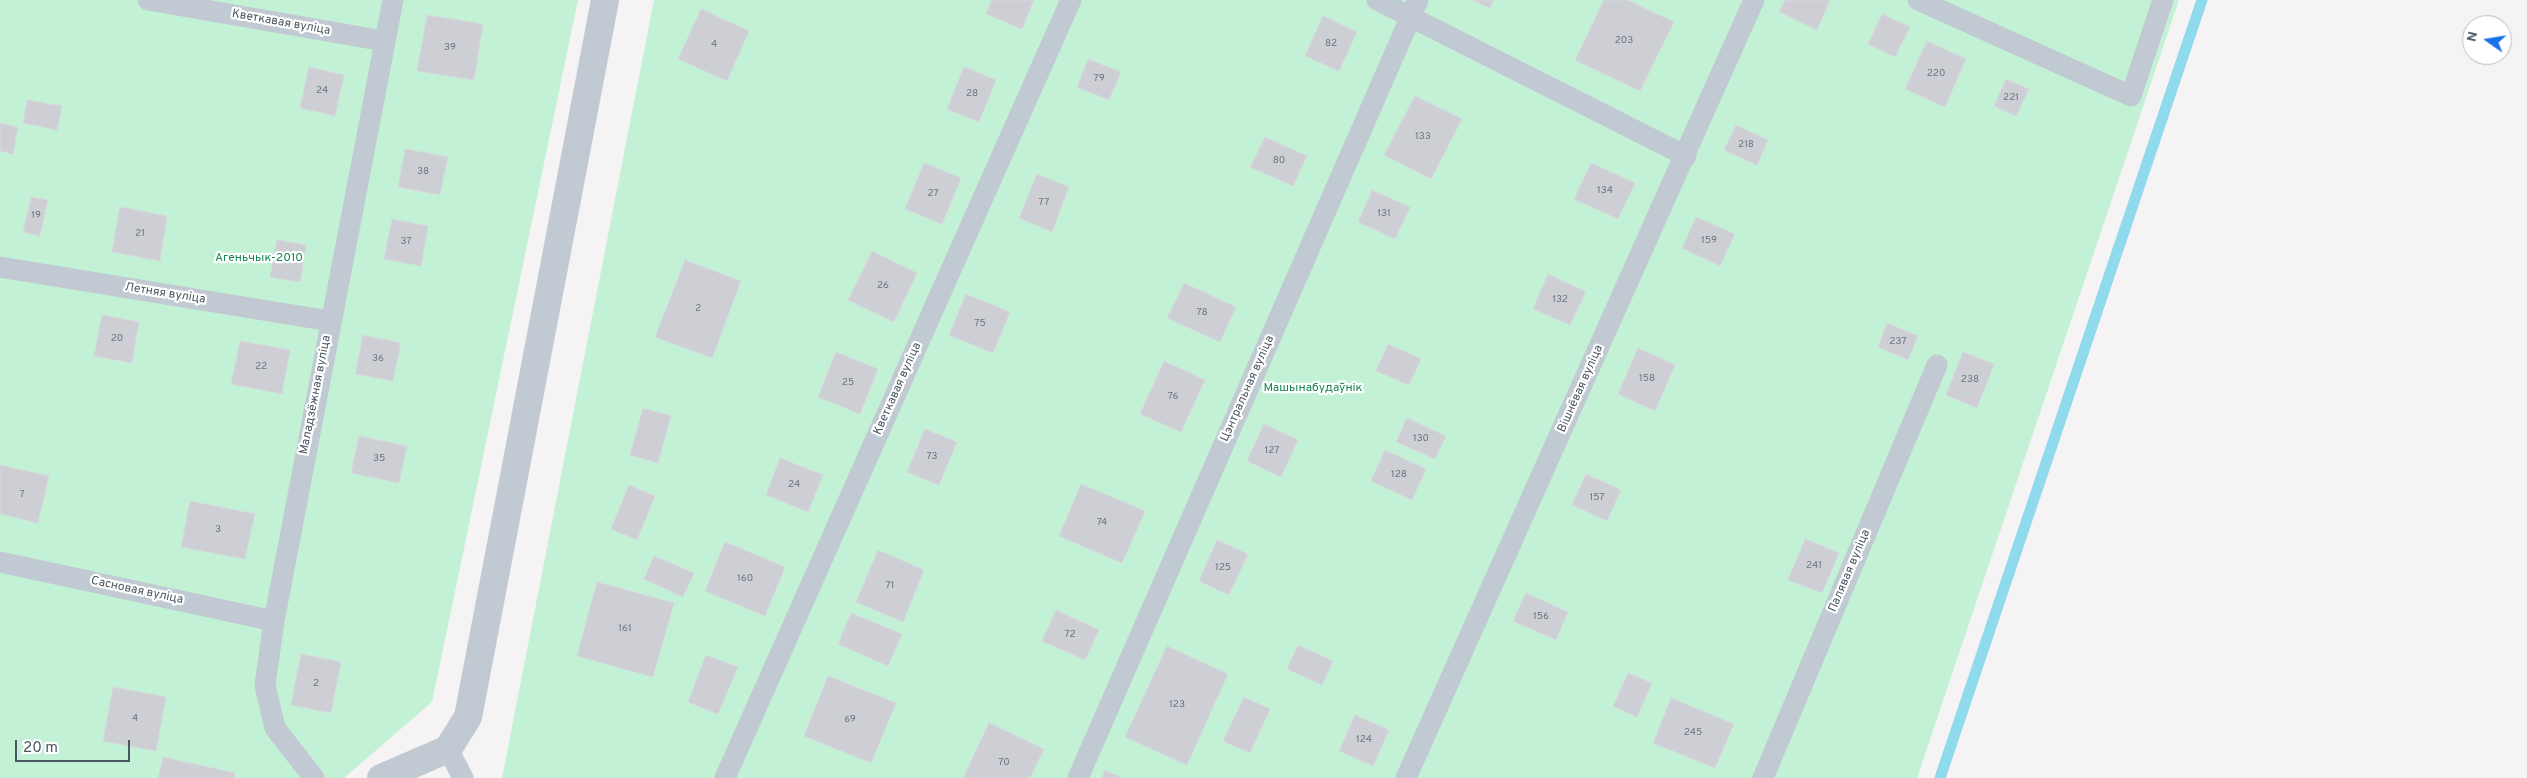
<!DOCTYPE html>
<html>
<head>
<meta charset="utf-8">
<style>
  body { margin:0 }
  #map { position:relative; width:2527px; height:778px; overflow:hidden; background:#f5f3f3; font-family:Overpass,sans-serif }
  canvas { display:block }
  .north { position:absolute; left:2462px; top:15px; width:50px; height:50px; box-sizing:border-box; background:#fff; border:1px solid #b7bbc0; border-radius:50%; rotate:283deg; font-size:14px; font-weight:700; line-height:20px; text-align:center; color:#4a5661 }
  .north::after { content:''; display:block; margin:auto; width:18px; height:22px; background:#1a73e8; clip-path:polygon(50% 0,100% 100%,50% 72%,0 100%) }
  .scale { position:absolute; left:15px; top:740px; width:115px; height:22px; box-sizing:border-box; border:2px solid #4a5661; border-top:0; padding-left:6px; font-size:15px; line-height:18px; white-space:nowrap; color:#4a5661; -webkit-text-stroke:4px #fff; paint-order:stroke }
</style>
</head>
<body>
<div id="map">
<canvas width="2527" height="778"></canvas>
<div class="north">N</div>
<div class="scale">20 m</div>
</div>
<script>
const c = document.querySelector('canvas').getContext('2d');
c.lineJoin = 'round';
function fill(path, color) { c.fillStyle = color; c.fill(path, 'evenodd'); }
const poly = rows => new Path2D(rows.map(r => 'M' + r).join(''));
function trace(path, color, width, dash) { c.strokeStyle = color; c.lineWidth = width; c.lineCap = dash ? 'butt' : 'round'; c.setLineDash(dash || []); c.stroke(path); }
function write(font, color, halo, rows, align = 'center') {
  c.font = font + ' Overpass,sans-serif'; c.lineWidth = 4.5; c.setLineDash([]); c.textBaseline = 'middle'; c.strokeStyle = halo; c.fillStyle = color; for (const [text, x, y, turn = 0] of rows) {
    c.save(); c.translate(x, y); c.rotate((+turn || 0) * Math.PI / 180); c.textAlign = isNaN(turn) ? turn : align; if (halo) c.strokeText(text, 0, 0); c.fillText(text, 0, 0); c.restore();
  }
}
fill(poly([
  [0,0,578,0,432,702,344,778,0,778],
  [654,0,2179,0,1917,778,502,778]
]), '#c3f1d5');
trace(poly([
  [1940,778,2202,0]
]), '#90daee', 11);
const building = poly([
  [992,0,1034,0,1022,29,986,14,992,0],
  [1472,0,1494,0,1490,8,1472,0],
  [1604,0,1628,0,1674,22,1640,91,1575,60,1604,0],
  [1785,0,1830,0,1817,30,1779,12,1785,0],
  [701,9,749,31,727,81,678,59,701,9],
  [1882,14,1910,27,1895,57,1868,44,1882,14],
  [427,15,483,24,474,80,417,71,427,15],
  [1323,16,1357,32,1339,71,1305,56,1323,16],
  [1927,41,1966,59,1945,107,1905,89,1927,41],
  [1088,59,1121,72,1109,100,1077,87,1088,59],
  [309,67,344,75,335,116,300,108,309,67],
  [964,67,996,80,979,122,947,109,964,67],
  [2006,79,2029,89,2016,116,1994,106,2006,79],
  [1415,96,1462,119,1431,179,1384,155,1415,96],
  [27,100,62,106,57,130,23,123,27,100],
  [0,123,18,127,13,154,0,151,0,123],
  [1736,125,1768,140,1757,165,1724,150,1736,125],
  [1265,137,1307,156,1293,186,1250,167,1265,137],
  [405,149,448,157,440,195,398,187,405,149],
  [924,163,961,178,942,224,905,209,924,163],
  [1591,163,1635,183,1618,219,1574,199,1591,163],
  [1037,174,1069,187,1052,232,1019,218,1037,174],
  [1372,190,1410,207,1395,239,1358,222,1372,190],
  [31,197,48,200,40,236,23,232,31,197],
  [120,207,167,216,160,261,112,252,120,207],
  [1696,217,1735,234,1720,266,1682,248,1696,217],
  [392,219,428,226,421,266,384,259,392,219],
  [277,240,306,245,300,282,270,277,277,240],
  [872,251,917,273,894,322,848,300,872,251],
  [685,260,741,281,712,358,655,337,685,260],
  [1548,274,1586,292,1570,325,1533,309,1548,274],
  [1184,283,1236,307,1220,342,1167,318,1184,283],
  [966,294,1010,312,993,353,949,335,966,294],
  [102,315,139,322,132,363,94,356,102,315],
  [1887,323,1918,336,1908,360,1878,347,1887,323],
  [363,335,401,343,393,381,355,374,363,335],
  [240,341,290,350,282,394,231,384,240,341],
  [1388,344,1421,359,1409,385,1376,371,1388,344],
  [1638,348,1675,365,1655,411,1618,394,1638,348],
  [836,352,878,369,860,414,818,397,836,352],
  [1963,352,1994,364,1977,408,1946,395,1963,352],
  [1164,361,1205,380,1181,432,1140,414,1164,361],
  [643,408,671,416,658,463,630,455,643,408],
  [1407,418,1446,436,1435,459,1396,442,1407,418],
  [1264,424,1298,440,1281,477,1247,461,1264,424],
  [925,429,957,442,939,485,907,472,925,429],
  [359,436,407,446,399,483,351,473,359,436],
  [1385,450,1426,469,1412,500,1371,481,1385,450],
  [780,458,823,475,808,512,766,495,780,458],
  [0,465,49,476,38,523,0,514,0,465],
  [1586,474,1621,490,1607,521,1572,505,1586,474],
  [1081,484,1145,511,1122,563,1059,536,1081,484],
  [629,485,655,496,637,540,611,529,629,485],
  [190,501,255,514,245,559,181,547,190,501],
  [1805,539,1839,553,1822,593,1788,580,1805,539],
  [1217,540,1248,554,1229,595,1199,581,1217,540],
  [725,542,785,567,765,616,705,591,725,542],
  [878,550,924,570,903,622,856,602,878,550],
  [654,556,694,573,683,597,644,579,654,556],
  [597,582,674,603,653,677,577,656,597,582],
  [1526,593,1568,612,1556,640,1513,621,1526,593],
  [1056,610,1099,630,1085,660,1042,641,1056,610],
  [851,613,902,634,888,666,838,644,851,613],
  [1298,645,1333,661,1322,685,1287,669,1298,645],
  [1167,646,1228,674,1187,765,1125,737,1167,646],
  [301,654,341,662,331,713,291,705,301,654],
  [706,655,738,667,718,714,688,702,706,655],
  [1628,673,1652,683,1637,717,1613,706,1628,673],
  [828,676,896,703,871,763,804,736,828,676],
  [113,687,166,697,156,751,103,741,113,687],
  [1244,697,1270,709,1250,753,1223,741,1244,697],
  [1671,698,1734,724,1715,768,1653,743,1671,698],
  [1355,715,1389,730,1373,766,1339,751,1355,715],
  [989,723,1044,749,1030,778,963,778,989,723],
  [163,757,235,773,234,778,158,778,163,757],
  [1105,770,1122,778,1102,778,1105,770]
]);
fill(building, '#cdcfd5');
trace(building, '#d7d9de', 1);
trace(poly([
  [148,0,384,41],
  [1377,0,1686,156],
  [1918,0,2131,96,2163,0],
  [0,267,330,321],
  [0,562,274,621],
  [448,749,463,778],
  [314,778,275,728,265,685,274,621,393,0],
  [725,778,1071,0],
  [1078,778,1418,0],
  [1406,778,1754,0],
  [1763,778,1937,365]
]), '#c1cad2', 21);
trace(poly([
  [381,778,448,749,468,717,605,0]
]), '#c1cad2', 28);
write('10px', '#6b747e', null, [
  ["203",1624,41],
  ["82",1331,44],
  ["4",714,45],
  ["39",450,48],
  ["220",1936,74],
  ["79",1099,79],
  ["24",322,91],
  ["28",972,94],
  ["221",2011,98],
  ["133",1423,137],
  ["218",1746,145],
  ["80",1279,161],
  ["38",423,172],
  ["134",1605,191],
  ["27",933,194],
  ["77",1044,203],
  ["131",1384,214],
  ["19",36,216],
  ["21",140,234],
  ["159",1709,241],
  ["37",406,242],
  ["26",883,286],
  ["132",1560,300],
  ["2",698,309],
  ["78",1202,313],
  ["75",980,324],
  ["20",117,339],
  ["237",1898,342],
  ["36",378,359],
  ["22",261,367],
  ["158",1647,379],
  ["238",1970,380],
  ["25",848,383],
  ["76",1173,397],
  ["130",1421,439],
  ["127",1272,451],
  ["73",932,457],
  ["35",379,459],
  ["128",1399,475],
  ["24",794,485],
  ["7",22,495],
  ["157",1597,498],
  ["74",1102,523],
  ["3",218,530],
  ["241",1814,566],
  ["125",1223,568],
  ["160",745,579],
  ["71",890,586],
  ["156",1541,617],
  ["161",625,629],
  ["72",1070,635],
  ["2",316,684],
  ["123",1177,705],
  ["4",135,719],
  ["69",850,720],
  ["245",1693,733],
  ["124",1364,740],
  ["70",1004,763]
]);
write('12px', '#4a5661', '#fff', [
  ["Кветкавая вуліца",281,23,10],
  ["Летняя вуліца",165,294,9],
  ["Кветкавая вуліца",898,389,-66],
  ["Цэнтральная вуліца",1248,389,-66],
  ["Вішнёвая вуліца",1581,389,-66],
  ["Маладзёжная вуліца",316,395,-79],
  ["Палявая вуліца",1850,571,-67],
  ["Сасновая вуліца",137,591,12]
]);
write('12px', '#17864f', '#fff', [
  ["Агеньчык-2010",259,259],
  ["Машынабудаўнік",1313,389]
]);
</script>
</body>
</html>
